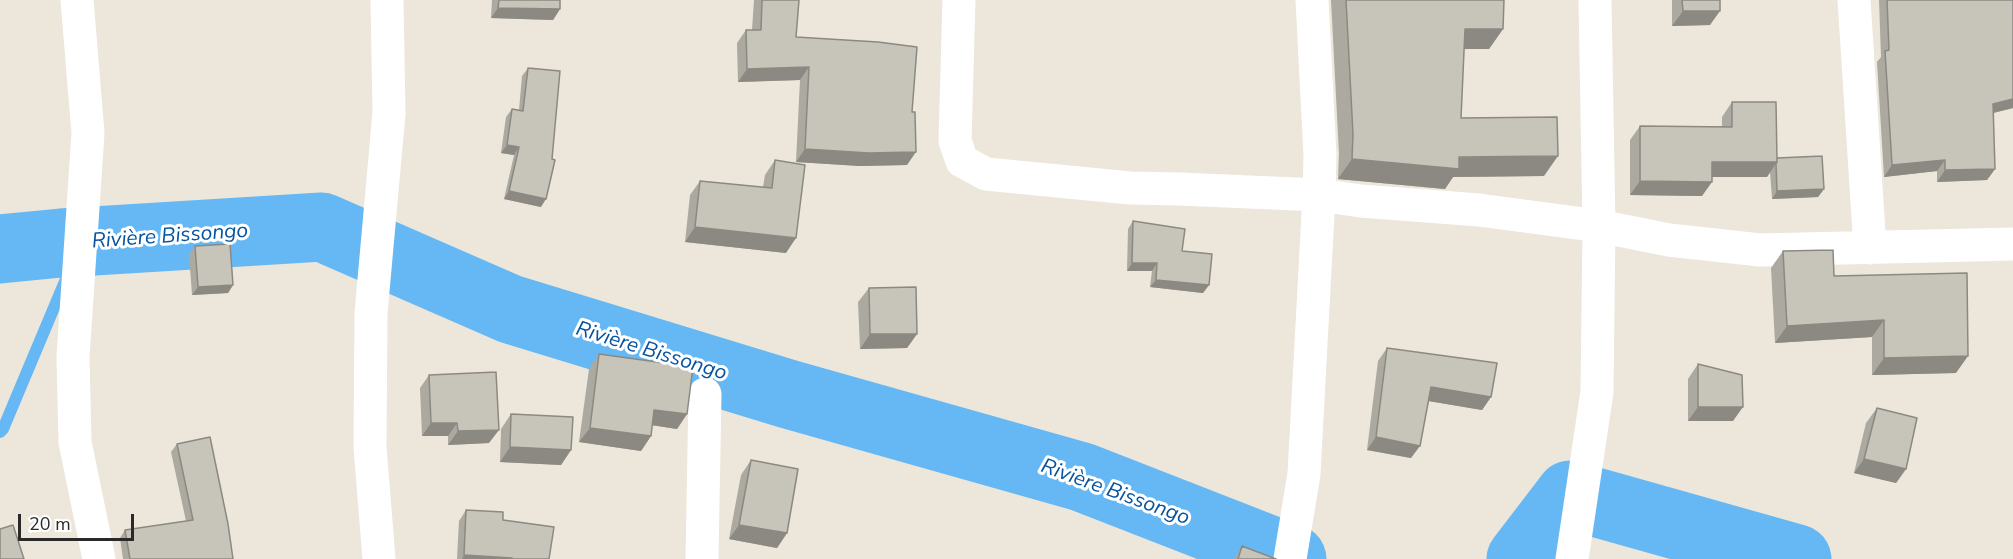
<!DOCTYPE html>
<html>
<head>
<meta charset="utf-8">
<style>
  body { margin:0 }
  #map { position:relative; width:2013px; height:559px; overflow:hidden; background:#ece7da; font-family:"Nunito Sans",sans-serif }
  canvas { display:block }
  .scale { position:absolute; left:18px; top:514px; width:116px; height:27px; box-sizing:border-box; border:3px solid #292929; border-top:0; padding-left:8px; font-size:18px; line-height:21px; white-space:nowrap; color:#292929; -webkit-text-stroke:4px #fff; paint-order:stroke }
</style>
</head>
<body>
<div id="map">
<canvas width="2013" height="559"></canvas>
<div class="scale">20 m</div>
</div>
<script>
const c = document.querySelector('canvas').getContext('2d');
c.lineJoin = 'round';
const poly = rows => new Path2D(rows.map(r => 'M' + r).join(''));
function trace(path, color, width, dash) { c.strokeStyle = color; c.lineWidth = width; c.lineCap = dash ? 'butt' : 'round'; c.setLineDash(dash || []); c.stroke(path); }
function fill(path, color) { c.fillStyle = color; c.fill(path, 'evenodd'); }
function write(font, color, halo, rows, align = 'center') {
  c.font = font + ' "Nunito Sans",sans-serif'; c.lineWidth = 6; c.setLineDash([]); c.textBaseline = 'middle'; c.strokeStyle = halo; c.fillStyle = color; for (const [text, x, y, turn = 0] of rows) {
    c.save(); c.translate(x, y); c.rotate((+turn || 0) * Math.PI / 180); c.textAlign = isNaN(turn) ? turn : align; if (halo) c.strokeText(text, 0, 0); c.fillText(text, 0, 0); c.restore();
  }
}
trace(poly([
  [0,432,3,429,66,279]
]), '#66b8f5', 12);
trace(poly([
  [0,249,61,243,322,227,510,309,788,394,1082,477,1292,559],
  [1521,559,1570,495,1797,559]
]), '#66b8f5', 69);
trace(poly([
  [77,0,88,133,73,357,75,442,99,559],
  [959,0,955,141,962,161,986,174,1130,188,1180,189,1319,195,1361,201,1479,210,1599,226,1669,240,1760,250,2013,244],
  [1854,0,1870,248],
  [379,559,370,447,371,313,389,113,387,0],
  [702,559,705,394],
  [1290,559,1304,474,1319,195,1320,155,1312,0],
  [1572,559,1597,392,1599,226,1595,0]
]), '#fff', 33);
fill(poly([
  [492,0,560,0,560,9,553,20,491,18],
  [754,0,799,0,796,37,907,165,860,166,796,162,800,80,738,82,737,43,746,30,752,30],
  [1331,0,1504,0,1503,29,1489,49,1464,49,1461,118,1544,176,1453,177,1445,189,1338,179,1339,154],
  [1672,0,1720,0,1710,25,1672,26],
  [1879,0,2013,0,2013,108,1993,113,1995,169,1987,180,1937,182,1937,171,1884,177,1877,62,1881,57],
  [528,68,541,207,504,199,514,155,501,153,506,117,512,109,519,110,522,76],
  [1732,102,1777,158,1824,189,1818,197,1772,199,1770,172,1767,177,1712,177,1702,196,1630,195,1630,140,1640,126,1722,126,1722,117],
  [775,160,786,253,685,242,690,195,700,181,763,187,765,175],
  [1133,221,1182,251,1209,285,1203,293,1150,287,1152,271,1127,271,1128,229],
  [195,246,233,285,228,293,192,295,189,254],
  [1783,251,1834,276,1956,373,1872,375,1872,337,1775,343,1771,268],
  [869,288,917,334,907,348,860,349,858,302],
  [1387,348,1491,397,1482,410,1429,401,1411,458,1367,450,1378,361],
  [599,354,687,414,677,429,652,425,651,436,641,451,579,442,589,369],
  [1698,364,1733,421,1688,421,1688,379],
  [429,375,489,443,448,445,448,436,422,436,420,388],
  [1877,408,1906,469,1896,483,1854,473,1866,423],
  [511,414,571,450,561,465,500,462,501,429],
  [177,444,233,559,123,559,120,538,125,530,186,521,171,452],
  [751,460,787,533,777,548,729,539,741,475],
  [466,510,503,520,549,559,457,559,459,521],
  [1242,546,1276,559,1234,559]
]), '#aba9a0');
fill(poly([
  [498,8,560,9,553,20,491,18],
  [1683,11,1720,11,1710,25,1672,26],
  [1465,29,1503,29,1489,49,1451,49],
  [809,67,800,80,738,82,747,69],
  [2013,99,2013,108,1985,115,1993,104],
  [507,145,519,147,514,155,501,153],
  [805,149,916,152,907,165,860,166,796,162],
  [1558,156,1544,176,1453,177,1445,189,1338,179,1352,159],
  [1945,160,1937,171,1884,177,1892,165],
  [1712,162,1777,162,1767,177,1702,177],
  [1995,169,1987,180,1937,182,1945,170],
  [1640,181,1712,182,1702,196,1630,195],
  [1824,189,1818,197,1772,199,1777,191],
  [509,191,546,199,541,207,504,199],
  [695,227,796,238,786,253,685,242],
  [1132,263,1157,263,1152,271,1127,271],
  [1156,280,1209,285,1203,293,1150,287],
  [233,285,228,293,192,295,198,287],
  [1884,320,1872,337,1775,343,1787,326],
  [870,334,917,334,907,348,860,349],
  [1968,356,1956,373,1872,375,1884,358],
  [1431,387,1491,397,1482,410,1422,400],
  [1698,407,1743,407,1733,421,1688,421],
  [654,410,687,414,677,429,644,424],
  [431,423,457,423,448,436,422,436],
  [590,428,651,436,641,451,579,442],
  [499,430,489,443,448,445,458,431],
  [1376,437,1420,446,1411,458,1367,450],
  [510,447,571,450,561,465,500,462],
  [1864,459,1906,469,1896,483,1854,473],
  [739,525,787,533,777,548,729,539],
  [464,555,512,558,512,559,462,559]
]), '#8b8982');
const building = poly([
  [499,0,560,0,560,9,498,8,499,0],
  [762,0,799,0,796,37,878,42,917,47,912,112,915,112,916,152,869,153,805,149,809,67,747,69,746,30,761,30,762,0],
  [1346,0,1504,0,1503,29,1465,29,1461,118,1557,117,1558,156,1459,157,1459,169,1352,159,1353,134,1346,0],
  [1682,0,1720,0,1720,11,1683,11,1682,0],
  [1887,0,2013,0,2013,99,1993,104,1995,169,1945,170,1945,160,1892,165,1885,51,1889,50,1887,0],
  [528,68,560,71,552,159,555,160,546,199,509,191,519,147,507,145,512,109,523,111,528,68],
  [1732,102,1776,102,1777,162,1712,162,1712,182,1640,181,1640,126,1732,127,1732,102],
  [1822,156,1824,189,1777,191,1776,164,1777,162,1777,158,1822,156],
  [775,160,805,165,796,238,695,227,700,181,772,188,775,160],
  [1133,221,1185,229,1182,251,1212,254,1209,285,1156,280,1157,263,1132,263,1133,221],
  [230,244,233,285,198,287,195,246,230,244],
  [1833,250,1834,276,1967,273,1968,356,1884,358,1884,320,1787,326,1783,251,1833,250],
  [916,287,917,334,870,334,869,288,916,287],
  [1387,348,1497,363,1491,397,1431,387,1420,446,1376,437,1387,348],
  [599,354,693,367,687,414,654,410,651,436,590,428,599,354],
  [1698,364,1742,375,1743,407,1698,407,1698,364],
  [496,372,499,430,458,431,457,423,431,423,429,375,496,372],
  [1877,408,1917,418,1906,469,1864,459,1877,408],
  [511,414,573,417,571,450,510,447,511,414],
  [210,437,228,524,233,559,130,559,125,530,193,520,177,444,210,437],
  [751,460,798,469,787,533,739,525,751,460],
  [466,510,503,512,503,520,554,527,549,559,512,559,512,558,464,555,466,510],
  [13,525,24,559,0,559,0,529,13,525],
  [1242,546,1276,559,1238,559,1242,546]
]);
fill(building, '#c7c4ba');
trace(building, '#8b8982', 1.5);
write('italic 21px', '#0653a0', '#fff', [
  ["Rivière Bissongo",170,237,-4],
  ["Rivière Bissongo",651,352,17],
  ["Rivière Bissongo",1115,493,20]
]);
</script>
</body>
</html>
